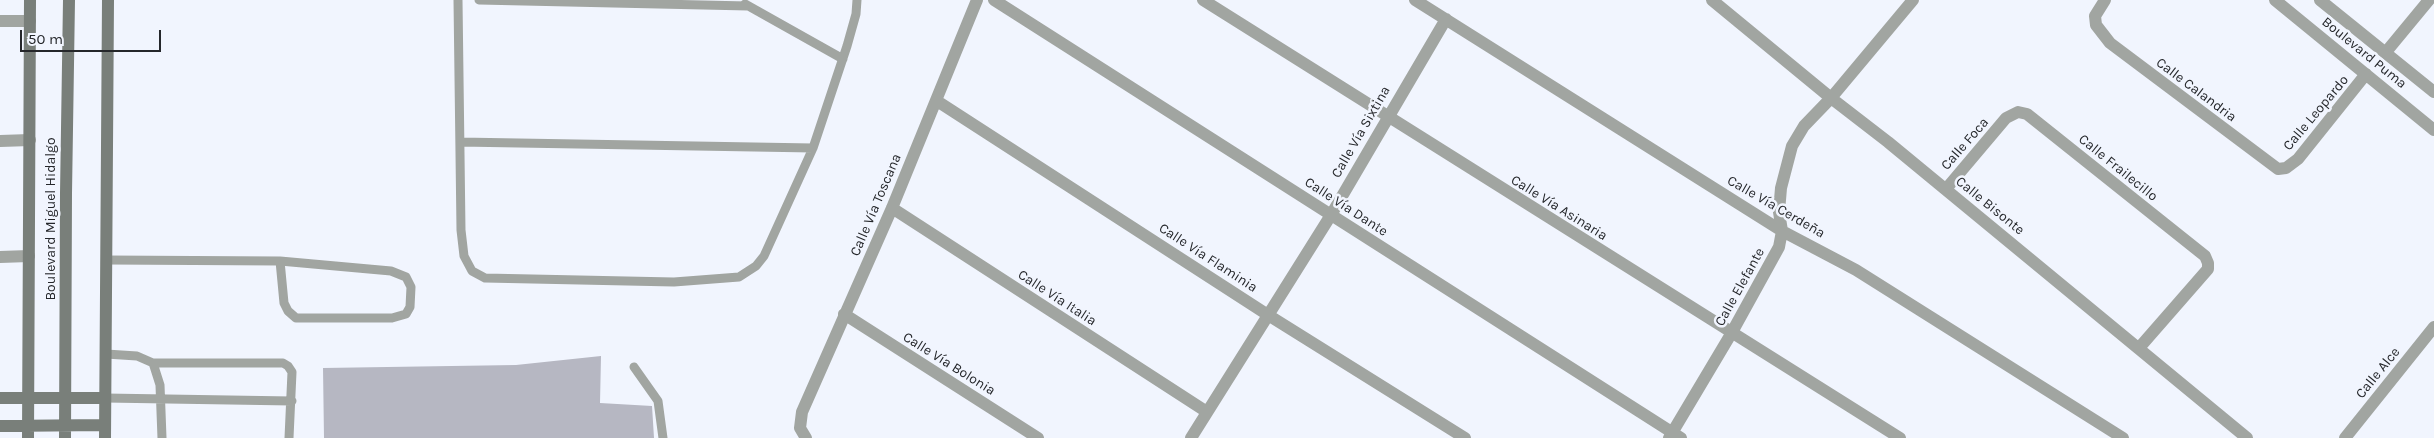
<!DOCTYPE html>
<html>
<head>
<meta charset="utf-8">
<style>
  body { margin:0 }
  #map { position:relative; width:2434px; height:438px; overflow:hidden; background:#f1f5fe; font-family:Karla,sans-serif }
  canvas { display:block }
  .scale { position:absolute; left:20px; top:30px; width:141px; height:22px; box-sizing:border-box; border:2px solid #25272b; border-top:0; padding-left:6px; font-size:15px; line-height:18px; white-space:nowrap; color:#25272b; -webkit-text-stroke:4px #f1f5fe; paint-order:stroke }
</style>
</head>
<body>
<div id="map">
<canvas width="2434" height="438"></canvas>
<div class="scale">50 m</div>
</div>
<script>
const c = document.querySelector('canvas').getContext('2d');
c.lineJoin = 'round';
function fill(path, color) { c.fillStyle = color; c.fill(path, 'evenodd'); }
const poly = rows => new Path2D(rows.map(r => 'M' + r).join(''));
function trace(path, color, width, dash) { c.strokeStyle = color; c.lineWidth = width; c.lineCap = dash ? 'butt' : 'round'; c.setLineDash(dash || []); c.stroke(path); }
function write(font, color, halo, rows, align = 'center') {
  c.font = font + ' Karla,sans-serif'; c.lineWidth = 5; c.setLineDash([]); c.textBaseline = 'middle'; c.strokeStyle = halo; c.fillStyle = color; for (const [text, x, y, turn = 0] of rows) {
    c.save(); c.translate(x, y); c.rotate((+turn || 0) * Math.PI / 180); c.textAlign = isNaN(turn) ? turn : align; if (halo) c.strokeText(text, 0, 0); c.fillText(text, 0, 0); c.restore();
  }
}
fill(poly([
  [601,356,600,403,652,406,654,438,324,438,323,368,516,365]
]), '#b6b7c2');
trace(poly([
  [458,0,461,230,464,256,472,271,485,278,674,282,739,277,756,266,764,256,813,148,847,46,856,14,857,0],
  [479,0,748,6],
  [745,4,843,59],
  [460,142,813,148],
  [107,260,280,261,391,271,406,277,411,287,410,307,406,314,392,318,296,318,288,311,284,303,280,261],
  [106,354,137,356,153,363,160,385,162,438],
  [153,363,283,363,288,366,292,372,289,438],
  [634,367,658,401,663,438],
  [105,398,292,401]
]), '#a1a5a1', 9);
trace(poly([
  [994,0,1681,438],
  [1203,0,1900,438],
  [1415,0,1782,231,1856,270,2123,438],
  [1712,0,1831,98,1888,142,2247,438],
  [2105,0,2095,16,2096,25,2110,43,2278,169,2286,168,2298,159,2366,74],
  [2275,0,2434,130],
  [2320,0,2434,92],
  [0,21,30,21],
  [2386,52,2429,0],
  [937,101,1268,315,1465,438],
  [0,141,30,140],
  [1946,189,2006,118,2018,112,2027,114,2205,256,2208,263,2208,269,2139,348],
  [892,208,1207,412],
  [0,257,29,256],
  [844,314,1038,438],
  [806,438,800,428,802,412,892,208,977,0],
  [1191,438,1331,215,1446,19],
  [1669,438,1731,334,1779,247,1782,231,1779,212,1781,188,1792,146,1804,126,1831,98,1913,0],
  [2345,438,2434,327]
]), '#a1a5a1', 12);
trace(poly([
  [0,398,105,398],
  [0,426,105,425],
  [28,438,30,0],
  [65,438,66,193,69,0],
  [105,438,108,0]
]), '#797f7a', 12);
write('14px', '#25272b', '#f1f5fe', [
  ["Boulevard Puma",2364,53,39],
  ["Calle Calandria",2196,90,37],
  ["Calle Leopardo",2316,113,-50],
  ["Calle Vía Sixtina",1361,132,-60],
  ["Calle Foca",1965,144,-49],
  ["Calle Frailecillo",2118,168,39],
  ["Calle Vía Toscana",876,205,-67],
  ["Calle Bisonte",1990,206,39],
  ["Calle Vía Dante",1346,207,33],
  ["Calle Vía Cerdeña",1776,207,30],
  ["Calle Vía Asinaria",1559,208,32],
  ["Boulevard Miguel Hidalgo",51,219,-90],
  ["Calle Vía Flaminia",1208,258,33],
  ["Calle Elefante",1740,287,-61],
  ["Calle Vía Italia",1057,298,33],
  ["Calle Vía Bolonia",949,364,32],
  ["Calle Alce",2378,373,-51]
]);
</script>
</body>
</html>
